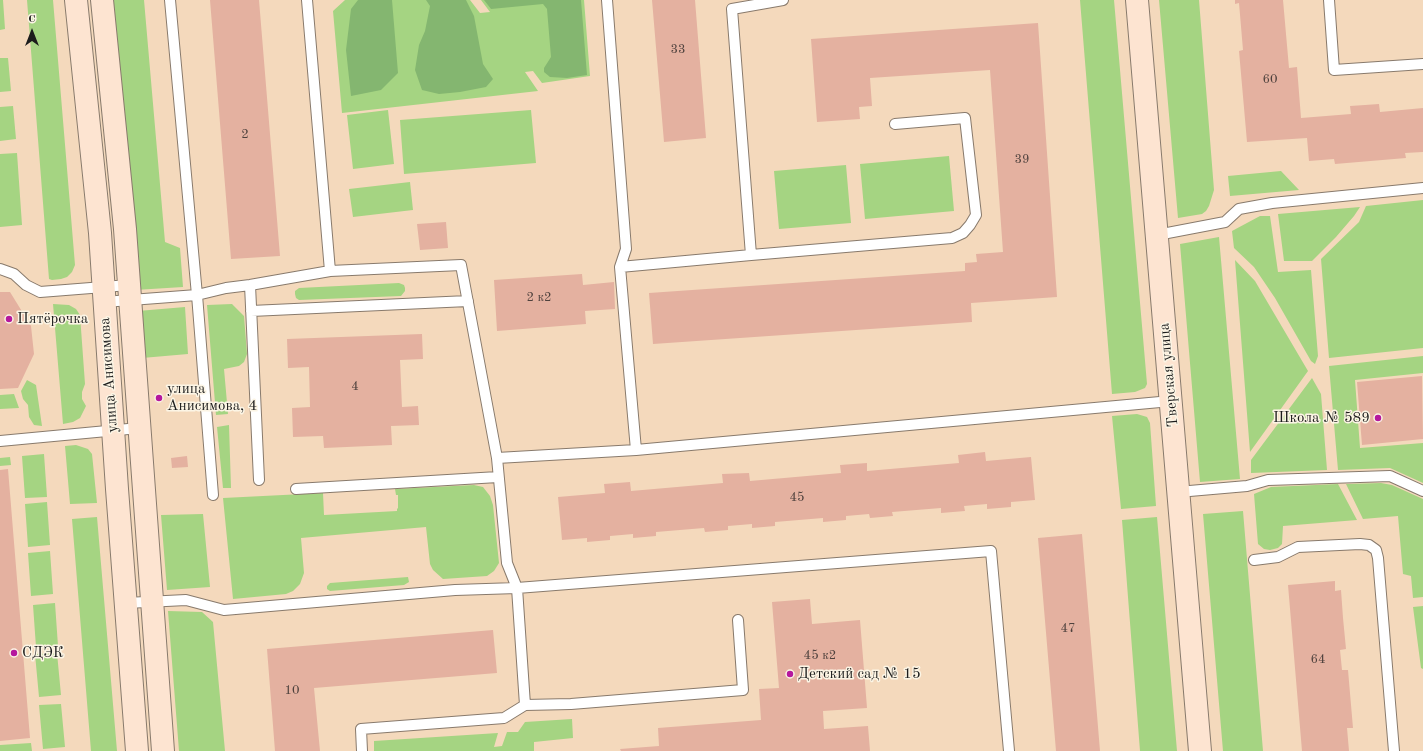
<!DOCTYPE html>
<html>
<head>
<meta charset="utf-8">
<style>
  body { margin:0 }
  #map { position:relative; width:1423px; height:751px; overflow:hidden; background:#f4d9bc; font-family:"Old Standard TT",serif }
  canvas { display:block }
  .north { position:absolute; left:12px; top:12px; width:40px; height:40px; -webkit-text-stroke:3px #fcf5e5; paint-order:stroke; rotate:0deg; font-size:11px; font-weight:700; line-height:16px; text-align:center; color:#1c1c1c }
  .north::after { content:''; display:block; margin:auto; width:14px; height:18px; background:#1c1c1c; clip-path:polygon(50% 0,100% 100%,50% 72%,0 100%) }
</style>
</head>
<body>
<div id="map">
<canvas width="1423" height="751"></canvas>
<div class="north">С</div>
</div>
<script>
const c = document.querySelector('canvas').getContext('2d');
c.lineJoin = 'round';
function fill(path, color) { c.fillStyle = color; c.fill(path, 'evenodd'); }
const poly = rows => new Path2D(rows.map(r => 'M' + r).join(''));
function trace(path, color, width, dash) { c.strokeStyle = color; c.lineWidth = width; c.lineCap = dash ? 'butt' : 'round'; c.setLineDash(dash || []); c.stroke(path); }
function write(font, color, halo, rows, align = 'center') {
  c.font = font + ' "Old Standard TT",serif'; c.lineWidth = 3; c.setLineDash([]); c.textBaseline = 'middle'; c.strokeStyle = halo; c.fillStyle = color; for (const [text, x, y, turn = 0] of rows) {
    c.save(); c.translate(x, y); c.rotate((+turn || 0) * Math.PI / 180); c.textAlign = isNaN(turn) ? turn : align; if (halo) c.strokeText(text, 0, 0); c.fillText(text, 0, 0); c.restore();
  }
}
fill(poly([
  [0,0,3,0,5,29,0,30],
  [27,0,53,0,75,265,72,272,67,277,61,279,52,280,49,279],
  [111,0,144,0,165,242,180,248,183,287,135,290],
  [345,0,470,0,480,13,490,12,481,0,584,0,590,76,542,83,533,71,525,72,538,91,342,113,333,11],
  [1080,0,1114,0,1147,384,1145,388,1135,392,1112,394],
  [1159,0,1199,0,1214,190,1209,206,1206,211,1202,214,1178,218],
  [0,58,8,58,11,91,0,92],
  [13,106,16,139,0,141,0,107],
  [388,110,394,164,353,169,347,115],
  [531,110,536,163,404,174,400,120],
  [17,153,22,225,0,227,0,154],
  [949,156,954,211,865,219,860,164],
  [846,165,851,223,779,229,774,171],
  [1281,171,1299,190,1230,196,1228,176],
  [410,182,413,210,353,217,349,189],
  [1423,200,1423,348,1329,358,1321,259,1359,222,1366,206],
  [1360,207,1354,216,1336,237,1312,261,1284,261,1278,214],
  [1260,216,1270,216,1278,272,1311,270,1318,356,1315,364,1311,361,1275,298,1254,267,1234,248,1232,231],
  [1219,237,1240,479,1200,482,1180,244],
  [1235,260,1255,281,1308,371,1250,452],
  [399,283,404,285,405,288,405,291,401,296,299,300,296,298,295,294,295,291,299,288],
  [53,304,69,305,76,309,80,315,85,384,82,392,82,399,86,406,80,418,73,422,63,424],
  [232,304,244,316,247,354,244,362,239,366,224,369,228,414,216,415,207,305],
  [185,307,188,354,142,358,138,311],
  [1423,356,1423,373,1355,380,1360,448,1423,443,1423,483,1390,468,1338,470,1329,366],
  [1312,378,1321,394,1327,470,1251,473,1251,460],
  [27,380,36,385,42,426,34,425,29,417,28,405,23,399,21,391],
  [14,394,19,408,0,409,0,395],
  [1137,414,1147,417,1150,423,1156,506,1121,509,1112,416],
  [229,425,231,488,223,488,217,427],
  [76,445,88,449,92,454,97,503,70,504,65,446],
  [44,454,47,497,25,498,22,456],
  [10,457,11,465,0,466,0,458],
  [1381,483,1392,485,1423,499,1423,597,1413,598,1411,576,1403,574,1398,516,1363,519,1346,484],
  [1338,484,1357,520,1283,526,1282,544,1278,548,1270,550,1264,549,1258,544,1254,494,1271,487],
  [474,485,483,487,490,496,493,505,499,563,494,571,487,576,443,579,433,570,430,564,426,527,301,538,304,573,300,584,293,591,286,594,233,599,223,498,323,493,324,515,397,511,397,509,398,508,398,495,396,495,395,489],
  [47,502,50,545,28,547,25,504],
  [1243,511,1263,751,1223,751,1203,514],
  [203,514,210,587,167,590,161,515],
  [97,517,117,751,91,751,72,519],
  [1157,517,1177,751,1140,751,1122,520],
  [50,551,53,594,31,596,28,553],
  [408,577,409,582,404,585,330,591,327,589,327,586,330,583],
  [55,603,58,646,36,647,33,605],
  [1423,606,1423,669,1421,668,1413,607],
  [168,611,202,612,213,622,225,751,179,751],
  [57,653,61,695,39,697,35,654],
  [61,704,65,747,43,749,39,705],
  [572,719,573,738,534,742,534,751,374,751,374,741,498,733,494,747,502,746,507,732,518,732,525,722],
  [31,743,32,751,0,751,0,745]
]), '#a5d482');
fill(poly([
  [358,0,392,0,398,73,381,90,351,96,346,50,351,9],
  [426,0,466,0,474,16,483,64,493,79,486,87,460,92,439,94,422,90,415,70,419,45,425,31,430,6],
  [484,0,581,0,587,75,567,78,550,77,544,72,544,68,551,57,547,9,543,4,491,9]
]), '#84b670');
fill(poly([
  [210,0,259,0,280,256,231,259],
  [652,0,695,0,706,138,664,142],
  [1235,0,1283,0,1289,68,1297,67,1301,118,1351,114,1350,106,1365,105,1379,104,1380,112,1423,108,1423,152,1405,153,1406,158,1335,164,1334,159,1309,161,1307,138,1247,142,1239,51,1243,50,1239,3,1235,4],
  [1038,23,1057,297,971,303,972,322,653,344,649,293,965,271,965,263,977,262,976,254,1003,252,990,70,870,78,872,106,859,107,860,119,817,122,811,39],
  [446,222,448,248,420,250,417,224],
  [582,274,583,285,614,282,615,309,585,311,586,324,497,331,494,280],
  [0,292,10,292,31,326,34,354,18,388,0,389],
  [422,334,423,359,400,360,402,407,418,406,419,425,391,426,392,445,324,448,323,436,293,437,292,408,310,407,309,367,288,368,287,339],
  [1422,376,1423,439,1362,445,1357,382],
  [985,452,986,461,1031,457,1035,500,1011,502,1011,507,987,509,987,504,964,506,965,511,941,513,941,508,892,512,893,516,870,518,869,514,846,516,846,520,823,522,823,518,775,522,775,526,752,528,752,524,728,526,728,530,705,532,704,528,656,532,656,536,633,538,633,534,610,536,610,540,587,542,587,538,562,540,558,497,605,493,604,484,630,482,631,491,723,483,722,474,749,473,750,481,841,473,840,465,867,463,867,471,959,463,958,455],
  [187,456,188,467,172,468,171,458],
  [8,469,30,738,0,741,0,470],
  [1082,534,1100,751,1056,751,1038,538],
  [1335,581,1335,591,1341,590,1343,618,1346,649,1340,650,1342,670,1348,670,1353,728,1347,728,1349,751,1302,751,1288,585],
  [810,599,812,624,860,620,867,708,823,711,824,729,868,726,870,751,621,751,620,749,659,746,658,728,761,720,759,689,779,688,772,602],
  [493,630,497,673,314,688,320,751,275,751,267,649]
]), '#e4b1a0');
const service = poly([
  [170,0,197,295,213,495],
  [307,0,330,271],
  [607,0,626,249,620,267,636,450],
  [1329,0,1334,70,1423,64],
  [1157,235,1225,222,1239,209,1272,203,1423,188],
  [751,255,952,238,963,233,970,225,976,215,965,118,895,124],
  [620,267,751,255,732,9,783,0],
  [0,269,14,274,26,285,40,292,129,285],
  [250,285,259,480],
  [104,302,197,295,226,288,250,285,330,271,461,265,497,458,507,563,517,588,525,705,504,718,361,729,362,751],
  [251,311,468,301],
  [0,441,139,428],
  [497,458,636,450,1171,401],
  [296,489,498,477],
  [1178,492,1247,486,1268,480,1390,476,1423,491],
  [1254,560,1278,557,1298,547,1360,544,1369,545,1376,550,1378,558,1394,751],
  [126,603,186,600,224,610,455,590,517,588,991,551,1009,751],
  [525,705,571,704,743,690,738,620]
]);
const secondary = poly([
  [76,0,100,233,117,489,137,751],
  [102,0,125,229,163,751],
  [1137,0,1200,751]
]);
trace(service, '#887a6c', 12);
trace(secondary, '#887a6c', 24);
trace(service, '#fff', 10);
trace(secondary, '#fde4d1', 22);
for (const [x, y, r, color] of [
  [9,319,4,"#b5179e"],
  [159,398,4,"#b5179e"],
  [1378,418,4,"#b5179e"],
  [14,653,4,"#b5179e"],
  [790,674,4,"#b5179e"]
]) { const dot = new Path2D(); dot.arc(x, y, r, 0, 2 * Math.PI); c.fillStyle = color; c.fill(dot); trace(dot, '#fcf5e5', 1.5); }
write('13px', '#4e413d', null, [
  ["33",678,50],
  ["60",1270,80],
  ["2",245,135],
  ["39",1022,160],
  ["2 к2",539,298],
  ["4",355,387],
  ["45",797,498],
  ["47",1068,629],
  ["45 к2",820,656],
  ["64",1318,660],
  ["10",292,691]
]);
write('15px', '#1c1c1c', '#fcf5e5', [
  ["Пятёрочка",17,319],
  ["улица",167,389],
  ["Анисимова, 4",167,406],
  ["Школа № 589",1370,418,"right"],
  ["СДЭК",22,653],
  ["Детский сад № 15",798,674]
], 'left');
write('15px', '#1c1c1c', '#fcf5e5', [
  ["улица Анисимова",109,375,-94],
  ["Тверская улица",1169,375,-95]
]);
</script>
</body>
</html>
